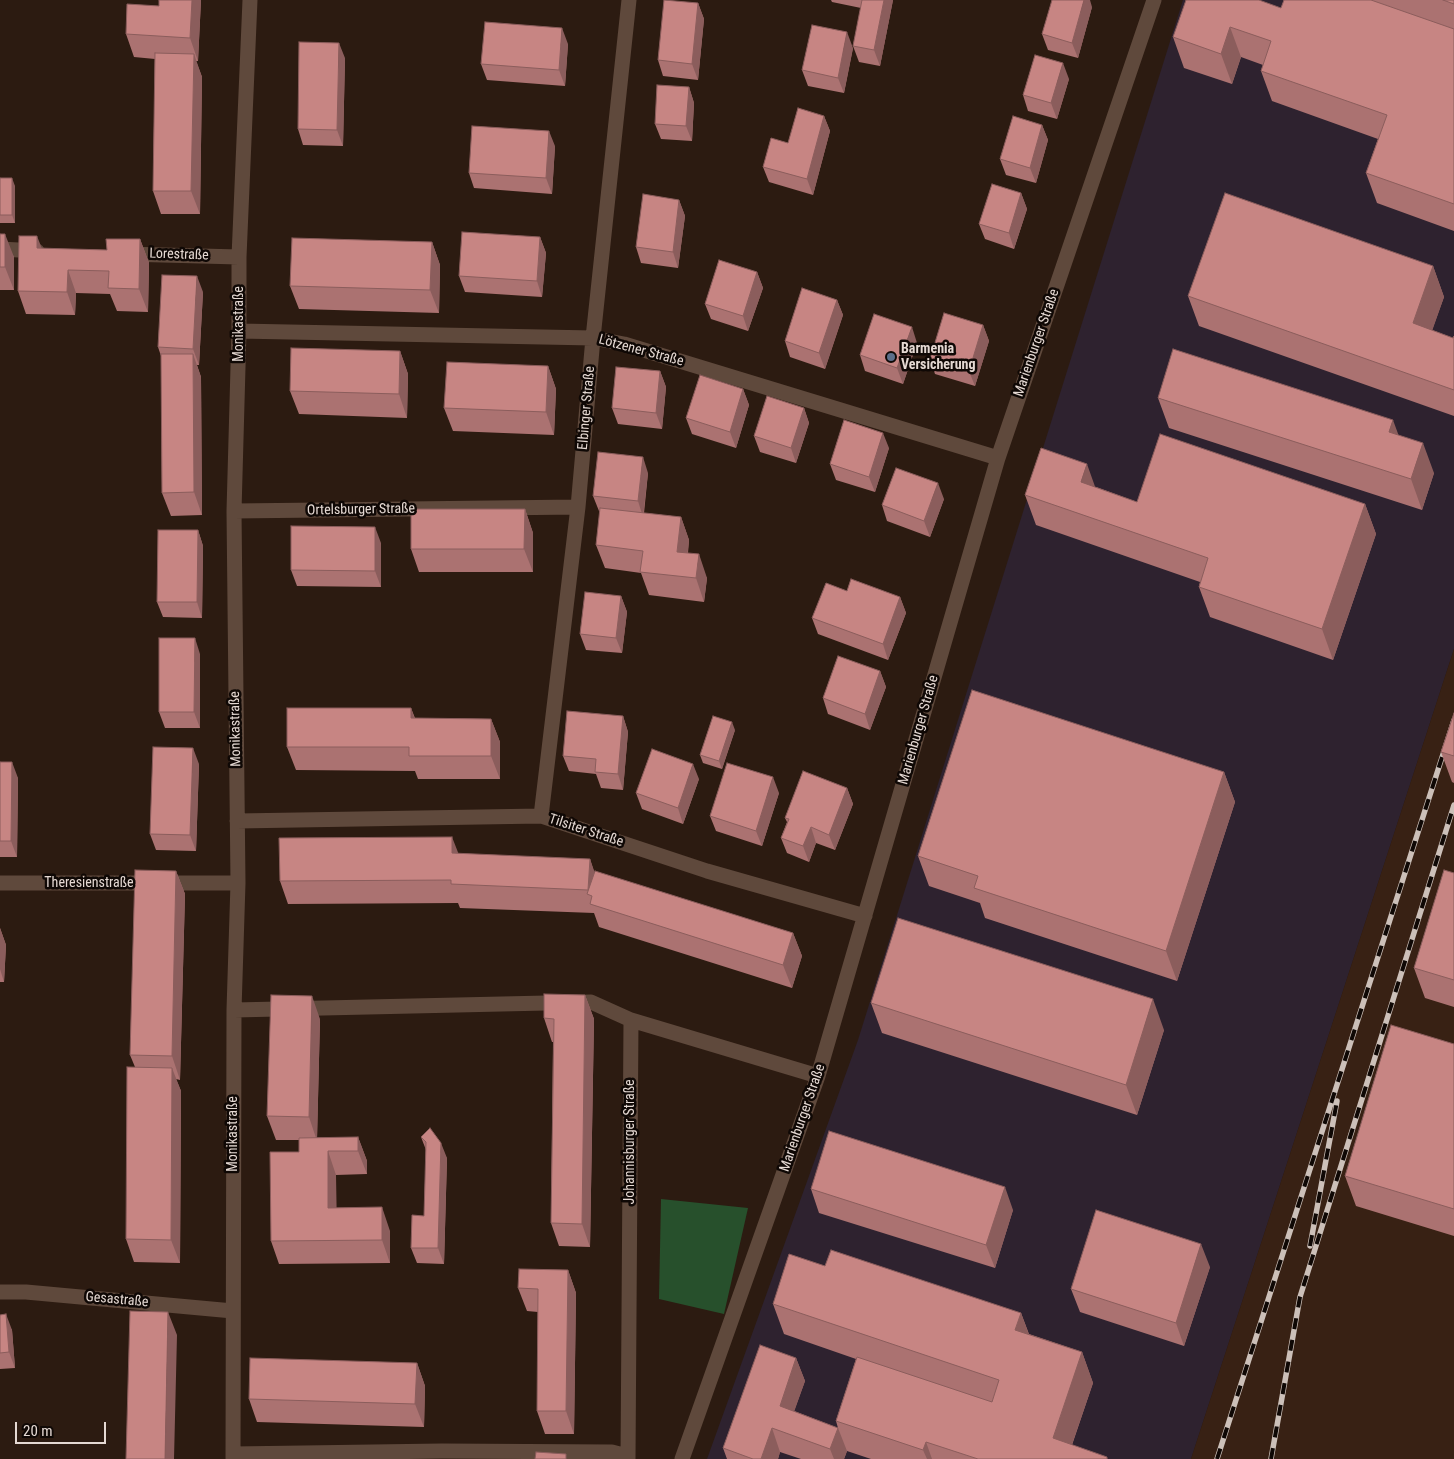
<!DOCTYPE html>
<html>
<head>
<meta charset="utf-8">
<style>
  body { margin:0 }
  #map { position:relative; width:1454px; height:1459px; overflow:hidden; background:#2c1b11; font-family:"Roboto Condensed",sans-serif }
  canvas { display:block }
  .scale { position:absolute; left:15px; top:1422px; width:91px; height:22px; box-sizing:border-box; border:2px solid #e5d9d3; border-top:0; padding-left:6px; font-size:15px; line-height:18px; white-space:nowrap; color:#e5d9d3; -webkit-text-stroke:4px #0f0805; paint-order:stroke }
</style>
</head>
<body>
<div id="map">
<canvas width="1454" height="1459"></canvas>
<div class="scale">20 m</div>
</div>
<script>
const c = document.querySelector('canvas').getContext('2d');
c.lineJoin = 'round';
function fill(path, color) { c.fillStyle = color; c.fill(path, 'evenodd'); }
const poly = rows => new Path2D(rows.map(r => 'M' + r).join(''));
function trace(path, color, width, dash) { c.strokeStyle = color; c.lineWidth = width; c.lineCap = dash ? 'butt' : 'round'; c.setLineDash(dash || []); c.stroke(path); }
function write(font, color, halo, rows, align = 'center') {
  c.font = font + ' "Roboto Condensed",sans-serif'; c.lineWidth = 5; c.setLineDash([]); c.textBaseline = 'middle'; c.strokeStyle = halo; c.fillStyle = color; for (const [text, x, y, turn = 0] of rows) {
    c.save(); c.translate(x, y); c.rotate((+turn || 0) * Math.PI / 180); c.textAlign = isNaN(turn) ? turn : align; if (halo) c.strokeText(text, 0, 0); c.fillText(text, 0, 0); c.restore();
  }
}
fill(poly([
  [1183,0,1454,0,1454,649,1191,1459,707,1459,858,1040]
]), '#2e222f');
fill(poly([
  [1454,649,1454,1459,1191,1459]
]), '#382114');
fill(poly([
  [661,1199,748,1208,724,1314,659,1299]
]), '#27502c');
trace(poly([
  [0,249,37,251],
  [125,254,239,257],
  [239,331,593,338,624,344,998,458],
  [234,511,578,507],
  [541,816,578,507,593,338,629,0],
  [237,821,541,816,707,871,865,916],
  [0,883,238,883],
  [234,1010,591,1002,631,1020],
  [0,1292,26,1292,233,1311],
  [233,1454,442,1451,612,1452,627,1456],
  [233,1459,234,1010,238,883,234,511,239,331,239,257,250,0],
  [628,1459,631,1020,818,1076],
  [682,1459,818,1076,998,458,1154,0]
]), '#5f493c', 15);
const rail = poly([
  [1310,1246,1337,1101],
  [1217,1459,1454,720],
  [1271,1459,1300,1297,1454,805]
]);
trace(rail, '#ccc0b9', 5.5);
trace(rail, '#0f0805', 4, [11]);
fill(poly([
  [159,0,201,0,198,61,196,61,202,77,200,214,161,214,153,191,155,59,134,57,126,34,159,6],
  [831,0,893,0,880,66,859,62,853,46,861,8,832,2],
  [1284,0,1454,0,1454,231,1377,203,1366,173,1378,139,1272,101,1261,71,1263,65,1241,57,1232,84,1184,68,1173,37,1281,8],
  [698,3,704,19,698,80,663,76,658,60],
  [1092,7,1078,58,1048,50,1042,34],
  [568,44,565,86,487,80,481,64],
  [853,48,844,93,808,86,802,70],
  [345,58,343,146,303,145,298,129],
  [1069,79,1057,119,1028,111,1023,95],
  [689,87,694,103,692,141,661,139,655,124],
  [824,116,830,131,813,195,769,182,763,167,788,143],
  [1042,125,1048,140,1036,183,1006,175,1000,159],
  [555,146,552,194,474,188,469,173],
  [0,178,15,186,15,223,0,223],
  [1021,193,1027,209,1014,249,985,239,979,224],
  [679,200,685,216,678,268,641,263,636,247],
  [0,234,14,257,14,290,0,290],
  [540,237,546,253,542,297,465,292,459,276],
  [140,239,149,263,148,312,117,311,110,294,76,293,75,315,26,314,18,291,42,249,107,250],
  [432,242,440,265,439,313,299,309,290,286],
  [1433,266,1444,297,1432,330,1453,338,1454,336,1454,416,1199,326,1188,296],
  [757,272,763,288,748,331,711,319,705,304],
  [203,292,199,365,197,365,201,377,202,515,171,516,162,493,161,356,158,347],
  [837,300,843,315,825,369,790,357,785,341],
  [983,325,989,341,975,386,935,374,930,359],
  [917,343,903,384,865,371,860,355],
  [400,351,408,374,407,418,299,414,290,391],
  [548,366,556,389,554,435,453,431,444,408],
  [660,371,666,387,662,429,618,424,612,408],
  [743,389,749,405,736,448,692,434,686,418],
  [1158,398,1434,473,1422,510,1169,428],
  [804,408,809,423,796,463,760,452,754,436],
  [889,448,875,492,836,480,830,464],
  [648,473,644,513,681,517,689,540,688,553,707,578,704,602,649,595,641,573,605,568,596,545,600,511,599,511,593,496],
  [1096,487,1137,502,1365,504,1376,534,1333,660,1210,617,1199,587,1200,582,1036,525,1025,495],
  [944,499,930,537,887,521,882,505],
  [525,509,533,533,533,572,419,572,411,549],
  [198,530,203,546,202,618,163,617,157,602],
  [381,543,381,587,297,586,291,570],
  [621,596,627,612,622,653,586,650,580,634],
  [900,597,906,613,888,660,818,634,812,618],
  [200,654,200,728,165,728,159,712],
  [880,671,886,687,870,730,828,714,823,698],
  [411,708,415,718,491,719,500,742,500,779,418,779,415,771,296,770,287,747],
  [1454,713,1454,783,1452,782,1441,752],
  [623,716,628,732,623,790,601,788,596,774,569,771,563,756],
  [735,730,722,769,703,763,700,755],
  [0,762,18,778,17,857,0,857],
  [199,764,196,851,156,850,150,834],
  [1224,772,1235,802,1177,981,985,918,980,903,929,886,918,856],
  [699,779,683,824,642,809,636,793],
  [847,788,853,804,835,850,816,843,809,862,787,853,781,838,787,822,785,818],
  [779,793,762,846,716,831,710,816],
  [590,859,594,872,793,933,802,956,792,988,599,927,594,913,460,908,458,903,288,904,280,881],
  [176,871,185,894,180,1080,176,1079,181,1091,180,1263,134,1262,126,1239,135,1067,130,1055],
  [1454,873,1454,1007,1425,998,1414,968],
  [0,928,6,945,4,982,0,982],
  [585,995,594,1019,590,1247,559,1246,551,1223,553,1042,552,1042,544,1018],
  [871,1003,1164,1030,1137,1115,882,1033],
  [320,1019,317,1138,358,1137,367,1161,367,1174,336,1175,336,1208,390,1231,390,1263,279,1264,271,1241,299,1152,299,1140,276,1140,267,1116],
  [1454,1044,1454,1236,1356,1206,1345,1176],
  [421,1137,447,1158,444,1264,417,1263,411,1248,424,1216,426,1150],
  [811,1189,1013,1210,995,1268,819,1213],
  [825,1266,1021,1313,1029,1334,1082,1352,1093,1383,1072,1445,1108,1459,871,1459,847,1451,844,1459,801,1459,780,1452,778,1459,727,1459,723,1448,796,1358,805,1381,794,1411,838,1428,836,1421,856,1359,784,1334,773,1304],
  [1210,1267,1184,1346,1080,1312,1071,1289],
  [568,1270,576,1293,574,1434,545,1434,537,1411,538,1312,527,1311,518,1288],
  [0,1315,12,1330,15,1368,0,1369],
  [417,1363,425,1386,424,1427,257,1422,249,1399]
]), '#ab7271');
fill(poly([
  [192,0,201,0,198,61,190,38],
  [884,0,893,0,880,66,874,50],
  [1084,0,1090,0,1092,7,1078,58,1072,43],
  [698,3,704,19,698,80,692,64],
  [1230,27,1241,57,1232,84,1221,54],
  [562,28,568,44,565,86,559,70],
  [847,32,853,48,844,93,838,78],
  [339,43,345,58,343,146,337,130],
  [194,54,202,77,200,214,191,191],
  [1063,63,1069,79,1057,119,1051,103],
  [689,87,694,103,692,141,686,126],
  [824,116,830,131,813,195,807,179],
  [1042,125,1048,140,1036,183,1030,168],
  [549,131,555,146,552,194,546,178],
  [12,178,15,186,15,223,12,215],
  [1021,193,1027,209,1014,249,1009,233],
  [679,200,685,216,678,268,673,252],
  [5,234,14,257,14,290,5,267],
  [37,236,46,259,37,248],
  [540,237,546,253,542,297,537,281],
  [140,239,149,263,148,312,139,289],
  [432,242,440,265,439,313,430,290],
  [1433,266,1444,297,1424,354,1413,323],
  [68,270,76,293,75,315,67,292],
  [757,272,763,288,748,331,743,316],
  [197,276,203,292,199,365,193,349],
  [837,300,843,315,825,369,819,353],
  [983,325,989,341,975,386,969,371],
  [912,327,917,343,903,384,897,368],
  [400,351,408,374,407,418,399,394],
  [193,354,201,377,202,515,194,492],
  [548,366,556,389,554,435,546,412],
  [660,371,666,387,662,429,656,413],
  [743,389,749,405,736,448,730,432],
  [804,408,809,423,796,463,791,448],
  [1393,420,1404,450,1389,432],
  [883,433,889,448,875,492,869,477],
  [1423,443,1434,473,1422,510,1411,479],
  [643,457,648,473,643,517,638,501],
  [1087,464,1098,495,1081,482],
  [938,483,944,499,930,537,924,521],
  [1365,504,1376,534,1333,660,1322,629],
  [525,509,533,533,533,572,524,549],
  [681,517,689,540,685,576,677,552],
  [375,527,381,543,381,587,375,571],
  [198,530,203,546,202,618,197,602],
  [699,554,707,578,704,602,696,578],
  [621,596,627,612,622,653,616,638],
  [900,597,906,613,888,660,883,644],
  [195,638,200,654,200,728,194,712],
  [880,671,886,687,870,730,865,714],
  [411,708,419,732,411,718],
  [623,716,628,732,623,790,618,774],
  [491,719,500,742,500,779,491,756],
  [732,722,735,730,722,769,719,761],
  [193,748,199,764,196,851,190,835],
  [12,762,18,778,17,857,11,841],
  [693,764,699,779,683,824,678,808],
  [1224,772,1235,802,1177,981,1166,951],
  [773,777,779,793,762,846,756,831],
  [847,788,853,804,835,850,829,835],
  [811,827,816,843,809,862,803,846],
  [452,837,461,860,452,853],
  [590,859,598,882,592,896,588,890],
  [176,871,185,894,180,1080,172,1056],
  [0,928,6,945,4,982,0,969],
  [793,933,802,956,792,988,783,965],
  [585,995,594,1019,590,1247,582,1224],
  [312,996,320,1019,317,1141,309,1117],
  [1153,999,1164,1030,1137,1115,1126,1085],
  [172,1068,181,1091,180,1263,171,1240],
  [358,1137,367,1161,367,1174,358,1151],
  [441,1143,447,1158,444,1264,438,1248],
  [328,1151,336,1175,337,1231,328,1208],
  [1005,1187,1013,1210,995,1268,986,1245],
  [382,1207,390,1231,390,1263,382,1240],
  [1201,1244,1210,1267,1184,1346,1176,1323],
  [568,1270,576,1293,574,1434,566,1411],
  [168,1312,177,1335,174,1459,165,1459],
  [1021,1313,1032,1343,1015,1330],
  [6,1314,12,1330,15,1368,9,1352],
  [1082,1352,1093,1383,1067,1459,1053,1438],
  [796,1358,805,1381,788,1429,780,1406],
  [417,1363,425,1386,424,1427,415,1404],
  [772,1428,780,1452,778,1459,761,1459],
  [838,1428,847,1451,844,1459,834,1459,830,1449],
  [926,1442,932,1459,927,1459,923,1450]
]), '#8b5d5c');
const building = poly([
  [159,0,192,0,190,38,126,34,127,4,159,6,159,0],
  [664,0,698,3,692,64,658,60,664,0],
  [862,0,884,0,874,50,853,46,862,0],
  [1052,0,1084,0,1072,43,1042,34,1052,0],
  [1186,0,1259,0,1281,8,1284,0,1371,0,1454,29,1454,204,1366,173,1387,115,1261,71,1271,41,1230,27,1221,54,1173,37,1186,0],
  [1443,0,1454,0,1454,4,1443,0],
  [485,22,562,28,559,70,481,64,485,22],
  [812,25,847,32,838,78,802,70,812,25],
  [299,42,339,43,337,130,298,129,299,42],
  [155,53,194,54,191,191,153,191,155,53],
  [1035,55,1063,63,1051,103,1023,95,1035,55],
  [657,85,689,87,686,126,655,124,657,85],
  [798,108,824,116,807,179,763,167,771,138,788,143,798,108],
  [1013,116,1042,125,1030,168,1000,159,1013,116],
  [472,126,549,131,546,178,469,173,472,126],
  [0,178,12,178,12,215,0,215,0,178],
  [992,184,1021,193,1009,233,979,224,992,184],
  [1225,193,1433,266,1413,323,1453,338,1454,336,1454,390,1188,296,1225,193],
  [643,194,679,200,673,252,636,247,643,194],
  [462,232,540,237,537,281,459,276,462,232],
  [0,234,5,234,5,267,0,267,0,234],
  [19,236,37,236,37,248,107,250,106,239,140,239,139,289,108,288,109,271,68,270,67,292,18,291,19,236],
  [292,238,432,242,430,290,290,286,292,238],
  [719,260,757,272,743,316,705,304,719,260],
  [162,275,197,276,193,349,158,347,162,275],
  [802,288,837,300,819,353,785,341,802,288],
  [944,313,983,325,969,371,930,359,944,313],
  [874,314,912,327,897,368,860,355,874,314],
  [291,348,400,351,399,394,290,391,291,348],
  [1173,349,1393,420,1389,432,1423,443,1411,479,1158,398,1173,349],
  [161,354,193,354,194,492,162,493,161,354],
  [447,362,548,366,546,412,444,408,447,362],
  [616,367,660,371,656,413,612,408,616,367],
  [700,375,743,389,730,432,686,418,700,375],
  [767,396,804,408,791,448,754,436,767,396],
  [844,420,883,433,869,477,830,464,844,420],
  [1160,434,1365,504,1322,629,1199,587,1208,558,1025,495,1041,448,1087,464,1081,482,1137,502,1160,434],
  [598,452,643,457,638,501,593,496,598,452],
  [896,468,938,483,924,521,882,505,896,468],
  [600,508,681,517,677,552,699,554,696,578,640,572,643,551,596,545,600,508],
  [411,509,525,509,524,549,411,549,411,509],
  [291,526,375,527,375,571,291,570,291,526],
  [158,530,198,530,197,602,157,602,158,530],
  [851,579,900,597,883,644,812,618,826,583,847,591,851,579],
  [585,592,621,596,616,638,580,634,585,592],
  [159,638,195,638,194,712,159,712,159,638],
  [838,656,880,671,865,714,823,698,838,656],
  [972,690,1224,772,1166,951,974,888,978,876,918,856,972,690],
  [287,708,411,708,411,718,491,719,491,756,409,756,409,747,287,747,287,708],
  [567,711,623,716,618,774,595,772,596,759,563,756,567,711],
  [1454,713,1454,756,1441,752,1454,713],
  [713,716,732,722,719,761,700,755,713,716],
  [153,747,193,748,190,835,150,834,153,747],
  [652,749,693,764,678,808,636,793,652,749],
  [0,762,12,762,11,841,0,841,0,762],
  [727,763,773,777,756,831,710,816,727,763],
  [803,771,847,788,829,835,811,827,803,846,781,838,789,819,785,818,803,771],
  [452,837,452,853,590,859,588,890,451,884,451,880,280,881,279,838,452,837],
  [135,870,176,871,172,1056,130,1055,135,870],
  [1444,870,1454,873,1454,980,1414,968,1444,870],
  [595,871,793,933,783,965,590,904,592,896,587,894,595,871],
  [898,918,1153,999,1126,1085,871,1003,898,918],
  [544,994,585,995,582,1224,551,1223,554,1019,544,1018,544,994],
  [271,995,312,996,309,1117,267,1116,271,995],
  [1391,1025,1454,1044,1454,1209,1345,1176,1391,1025],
  [127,1067,172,1068,171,1240,126,1239,127,1067],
  [430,1128,441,1143,438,1248,411,1248,412,1215,424,1216,426,1142,421,1137,430,1128],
  [829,1131,1005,1187,986,1245,811,1189,829,1131],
  [358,1137,358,1151,328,1151,328,1208,382,1207,382,1240,271,1241,270,1152,299,1152,299,1138,358,1137],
  [1096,1210,1201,1244,1176,1323,1071,1289,1096,1210],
  [831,1250,1021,1313,1015,1330,1082,1352,1053,1438,1107,1457,1107,1459,978,1459,926,1442,923,1450,836,1421,857,1357,992,1402,999,1380,773,1304,789,1254,825,1266,831,1250],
  [519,1269,568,1270,566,1411,537,1411,538,1289,518,1288,519,1269],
  [130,1311,168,1312,165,1459,126,1459,130,1311],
  [6,1314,9,1352,0,1353,0,1315,6,1314],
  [760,1345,796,1358,780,1406,838,1428,830,1449,772,1428,761,1459,753,1459,723,1448,760,1345],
  [250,1358,417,1363,415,1404,249,1399,250,1358],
  [536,1452,566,1454,566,1459,535,1459,536,1452]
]);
fill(building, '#c78583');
trace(building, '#8b5d5c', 1);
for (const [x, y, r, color] of [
  [891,357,5,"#5c6f8a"]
]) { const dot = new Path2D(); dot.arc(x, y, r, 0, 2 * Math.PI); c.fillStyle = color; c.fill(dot); trace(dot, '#0f0805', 2); }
write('14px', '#e5d9d3', '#0f0805', [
  ["Lorestraße",179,255,2],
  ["Monikastraße",239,324,-90],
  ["Marienburger Straße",1037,343,-71],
  ["Lötzener Straße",641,351,15],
  ["Elbinger Straße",587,408,-85],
  ["Ortelsburger Straße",361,510,-1],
  ["Monikastraße",236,729,-91],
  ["Marienburger Straße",919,730,-74],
  ["Tilsiter Straße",586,831,18],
  ["Theresienstraße",89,883],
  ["Marienburger Straße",803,1118,-71],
  ["Monikastraße",233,1134,-90],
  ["Johannisburger Straße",630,1142,-90],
  ["Gesastraße",117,1300,5]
]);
write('bold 14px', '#e5d9d3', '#0f0805', [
  ["Barmenia",901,349],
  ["Versicherung",901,365]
], 'left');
</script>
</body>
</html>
